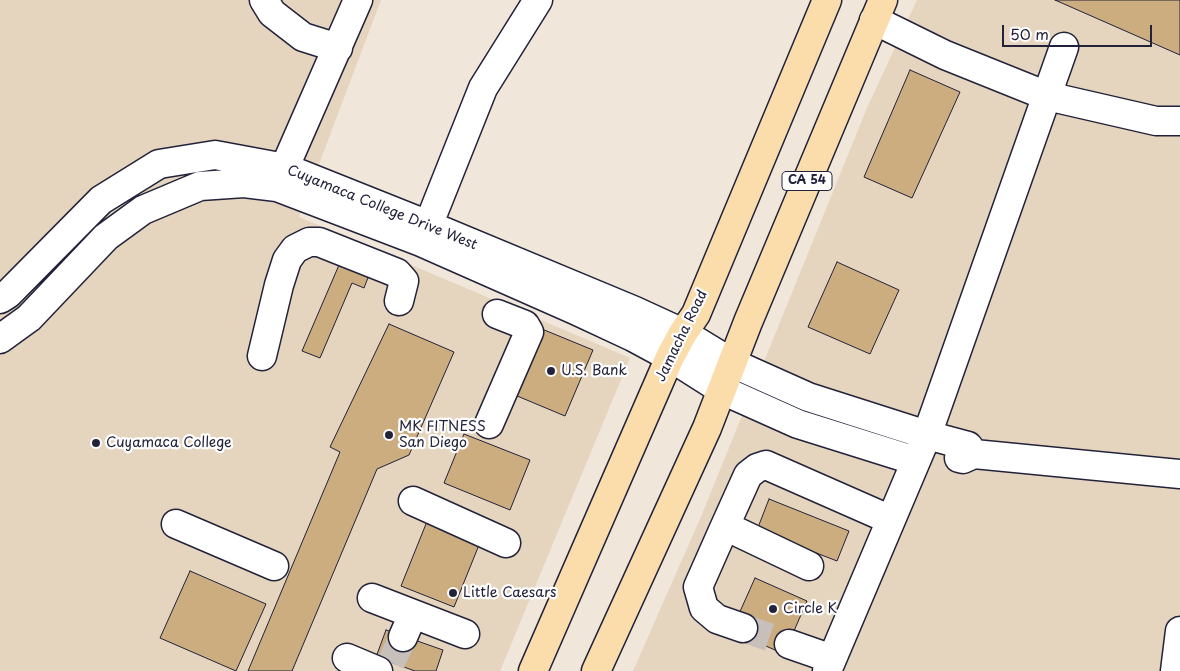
<!DOCTYPE html>
<html>
<head>
<meta charset="utf-8">
<style>
  body { margin:0 }
  #map { position:relative; width:1180px; height:671px; overflow:hidden; background:#f0e6d9; font-family:"Playpen Sans",sans-serif }
  canvas { display:block }
  .scale { position:absolute; left:1002px; top:25px; width:150px; height:22px; box-sizing:border-box; border:2px solid #22223b; border-top:0; padding-left:6px; font-size:15px; line-height:18px; white-space:nowrap; color:#22223b; -webkit-text-stroke:4px #fff; paint-order:stroke }
</style>
</head>
<body>
<div id="map">
<canvas width="1180" height="671"></canvas>
<div class="scale">50 m</div>
</div>
<script>
const c = document.querySelector('canvas').getContext('2d');
c.lineJoin = 'round';
function fill(path, color) { c.fillStyle = color; c.fill(path, 'evenodd'); }
const poly = rows => new Path2D(rows.map(r => 'M' + r).join(''));
function trace(path, color, width, dash) { c.strokeStyle = color; c.lineWidth = width; c.lineCap = dash ? 'butt' : 'round'; c.setLineDash(dash || []); c.stroke(path); }
function write(font, color, halo, rows, align = 'center') {
  c.font = font + ' "Playpen Sans",sans-serif'; c.lineWidth = 4.5; c.setLineDash([]); c.textBaseline = 'middle'; c.strokeStyle = halo; c.fillStyle = color; for (const [text, x, y, turn = 0] of rows) {
    c.save(); c.translate(x, y); c.rotate((+turn || 0) * Math.PI / 180); c.textAlign = isNaN(turn) ? turn : align; if (halo) c.strokeText(text, 0, 0); c.fillText(text, 0, 0); c.restore();
  }
}
fill(poly([
  [0,0,381,0,299,217,630,358,500,671,0,671],
  [917,0,1180,0,1180,671,633,671,700,519,867,108]
]), '#e5d5be');
const building = poly([
  [1055,0,1180,0,1180,55,1055,0],
  [910,70,960,92,912,198,864,177,910,70],
  [342,258,371,270,364,288,352,283,320,358,302,351,342,258],
  [837,262,899,290,870,354,808,327,837,262],
  [389,324,454,352,409,455,377,469,292,671,248,671,340,452,330,447,389,324],
  [537,327,593,350,565,416,510,393,537,327],
  [464,434,530,460,510,510,444,483,464,434],
  [769,499,849,531,837,561,757,530,769,499],
  [428,519,481,540,454,607,401,586,428,519],
  [190,571,266,604,236,671,160,638,190,571],
  [755,578,807,601,784,654,741,635,738,616,755,578],
  [386,630,443,650,436,671,415,671,376,657,386,630]
]);
fill(building, '#ccad80');
trace(building, '#22223b', 1);
trace(poly([
  [743,628,789,644],
  [391,663,403,637]
]), '#c7bfb9', 28, [28, 14]);
const minor = poly([
  [264,0,272,13,303,37,338,48],
  [874,20,945,55,1047,96,1156,121,1180,121],
  [277,185,358,0],
  [422,241,483,88,538,0],
  [0,299,8,294,101,200,159,164,215,155,285,168,428,225,635,311,683,333,732,363,808,397,927,435,968,446,974,454],
  [0,339,29,318,106,237,143,210,200,186,244,183,277,187,421,242,575,310,633,337,670,357,722,390,798,424,916,461],
  [262,356,279,285,287,260,295,249,309,242,319,242,397,273,404,281,399,301],
  [489,424,529,332,525,325,497,314],
  [959,458,963,459,974,454,1180,474],
  [413,501,506,543],
  [176,524,274,566],
  [725,526,698,587,704,608,717,619,743,628],
  [809,566,725,526,748,475,757,468,766,465,891,520],
  [372,598,465,634],
  [403,637,413,614],
  [789,644,832,659],
  [347,658,378,671],
  [827,671,927,435,1064,47],
  [1175,671,1180,631]
]);
const major = poly([
  [533,671,670,357,683,333,696,314,827,0],
  [596,671,707,428,748,322,883,0]
]);
trace(minor, '#22223b', 31);
trace(major, '#22223b', 31);
trace(minor, '#fff', 28);
trace(major, '#faddab', 28);
for (const [x, y, r, color] of [
  [551,371,5,"#22223b"],
  [389,435,5,"#22223b"],
  [96,443,5,"#22223b"],
  [453,593,5,"#22223b"],
  [773,609,5,"#22223b"]
]) { const dot = new Path2D(); dot.arc(x, y, r, 0, 2 * Math.PI); c.fillStyle = color; c.fill(dot); trace(dot, '#fff', 2); }
for (const [x, y, w] of [
  [807,181,50]
]) { const box = new Path2D(); box.roundRect(x - w / 2, y - 9.5, w, 19, 4); c.fillStyle = '#fff'; c.fill(box); trace(box, '#22223b', 1); }
write('bold 12px', '#22223b', null, [
  ["CA 54",807,181]
]);
write('14px', '#22223b', '#fff', [
  ["Cuyamaca College Drive West",382,208,22],
  ["Jamacha Road",682,336,-64]
]);
write('14px', '#22223b', '#fff', [
  ["U.S. Bank",561,371],
  ["MK FITNESS",399,427],
  ["San Diego",399,443],
  ["Cuyamaca College",106,443],
  ["Little Caesars",463,593],
  ["Circle K",783,609]
], 'left');
</script>
</body>
</html>
